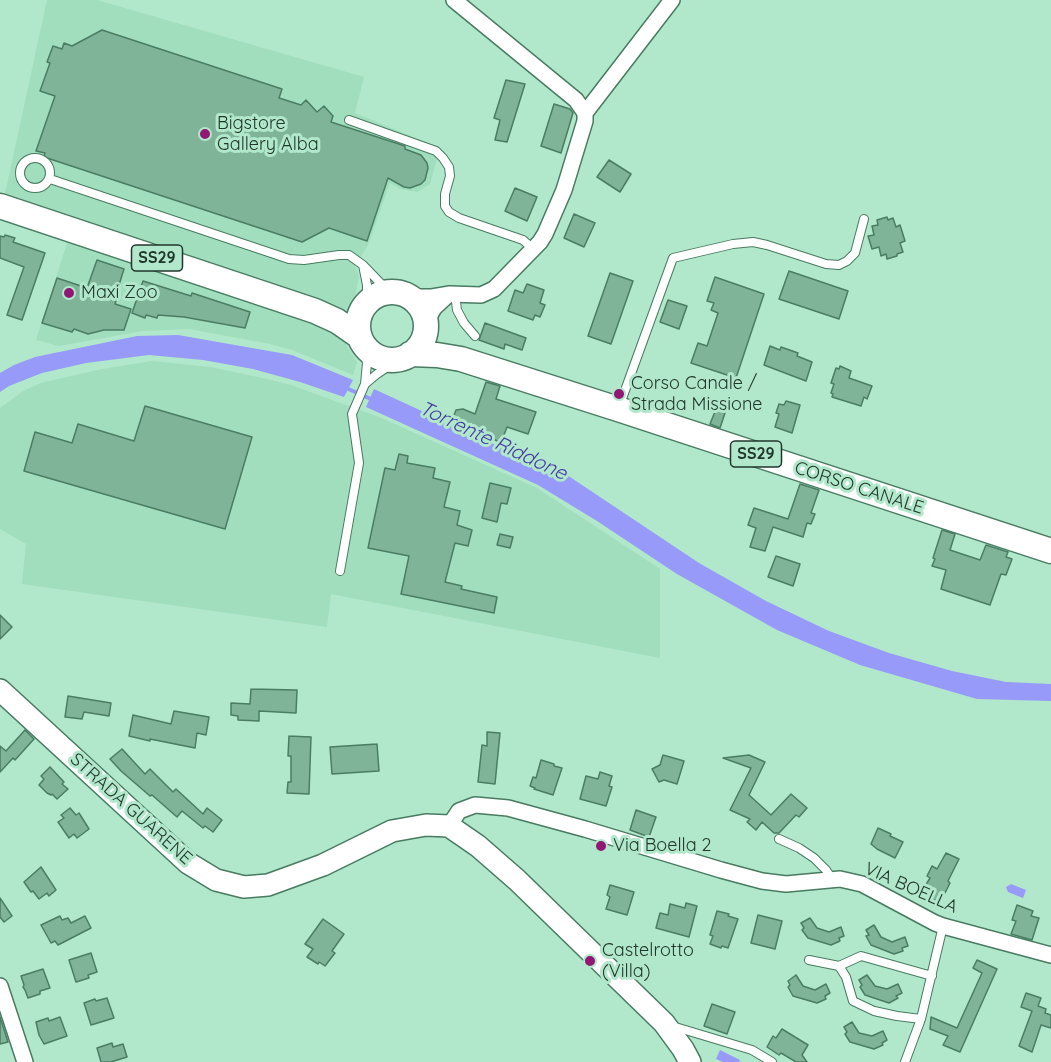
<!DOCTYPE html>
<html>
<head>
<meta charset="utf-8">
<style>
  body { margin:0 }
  canvas { display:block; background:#b1e7ca }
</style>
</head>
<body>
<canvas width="1051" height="1062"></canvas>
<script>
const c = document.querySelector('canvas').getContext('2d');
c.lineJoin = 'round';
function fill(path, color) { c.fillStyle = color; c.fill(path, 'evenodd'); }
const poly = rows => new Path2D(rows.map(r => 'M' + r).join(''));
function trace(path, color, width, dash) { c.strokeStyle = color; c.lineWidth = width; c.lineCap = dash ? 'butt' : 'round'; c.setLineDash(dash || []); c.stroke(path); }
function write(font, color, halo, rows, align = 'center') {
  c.font = font + ' Quicksand,sans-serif'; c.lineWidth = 6; c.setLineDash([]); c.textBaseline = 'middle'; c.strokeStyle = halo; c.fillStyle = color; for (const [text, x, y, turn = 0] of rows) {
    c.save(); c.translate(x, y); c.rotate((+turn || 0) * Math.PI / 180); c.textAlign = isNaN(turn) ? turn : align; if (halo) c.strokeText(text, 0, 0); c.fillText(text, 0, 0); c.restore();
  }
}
fill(poly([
  [47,0,97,0,364,77,355,113,440,148,430,184,417,192,400,189,390,183,368,245,355,266,359,276,354,303,341,336,357,362,353,375,292,350,270,344,189,329,142,331,59,346,36,340,75,218,5,194],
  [152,361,210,367,267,379,291,385,379,417,537,488,660,569,660,658,331,594,327,627,22,584,26,544,0,529,0,408,23,391,41,383,102,369]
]), '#a0debd');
fill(poly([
  [178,335,292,355,353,380,344,397,300,382,253,369,203,360,149,355,86,363,42,373,9,386,0,392,0,373,14,365,35,357,137,336],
  [374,389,500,447,567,475,699,563,766,601,829,631,889,653,952,671,1006,682,1051,684,1051,701,977,699,860,665,777,630,677,574,597,521,538,485,366,407],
  [1011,884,1026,890,1023,898,1008,892,1006,887],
  [720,1050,740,1060,739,1062,723,1062,716,1059]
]), '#979af9');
trace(poly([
  [344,387,373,400]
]), '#979af9', 4);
const building = poly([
  [102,30,282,89,279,98,301,105,306,100,317,112,324,106,333,116,331,122,405,146,405,149,421,155,427,163,428,168,425,180,421,184,410,188,404,187,388,178,367,241,329,228,302,242,44,157,45,153,36,151,55,96,40,91,50,63,47,62,53,46,62,49,64,43,72,46,102,30],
  [506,80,525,84,507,142,495,140,500,120,494,118,506,80],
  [554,104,570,109,573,113,561,153,541,146,554,104],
  [609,160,631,174,620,192,597,177,609,160],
  [515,188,537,197,527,221,505,211,515,188],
  [574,214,595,223,584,247,564,238,574,214],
  [887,217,888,220,893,218,896,227,900,225,905,241,900,243,903,252,897,254,897,256,887,259,886,254,881,256,879,247,872,249,868,236,874,235,872,226,878,225,877,220,887,217],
  [5,235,15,238,13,242,45,253,22,320,7,315,24,267,0,258,0,236,4,237,5,235],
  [97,260,124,269,118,288,120,288,115,304,131,309,124,330,104,330,88,334,74,329,72,332,42,323,57,278,87,288,97,260],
  [789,271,848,291,839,319,779,299,789,271],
  [610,273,633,281,611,344,588,336,610,273],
  [715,277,764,294,736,378,691,363,698,343,707,346,718,313,711,310,714,303,707,301,715,277],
  [143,281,191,296,192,293,250,312,245,328,184,317,158,315,157,318,146,315,145,318,132,313,143,281],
  [527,284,544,290,540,303,545,305,540,317,535,315,533,320,508,311,515,290,523,293,527,284],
  [668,300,687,306,679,329,660,322,668,300],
  [485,323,526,338,522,350,505,344,504,349,479,340,485,323],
  [770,346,780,350,781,347,798,353,797,356,812,362,806,381,764,365,770,346],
  [840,366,851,371,849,378,872,386,867,399,864,397,861,406,832,397,833,394,831,393,834,384,831,383,836,368,839,369,840,366],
  [486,382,500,386,496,399,536,412,528,434,507,427,501,443,453,418,456,410,463,409,475,414,486,382],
  [786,401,800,405,792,433,775,427,779,414,776,413,779,404,784,405,786,401],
  [145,406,252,437,225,529,24,471,35,432,72,443,78,424,134,441,145,406],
  [716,409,725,413,720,428,710,424,716,409],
  [399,454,408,456,407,463,435,468,433,478,450,482,444,507,460,511,457,525,472,530,468,546,455,543,445,582,462,586,461,589,497,597,494,613,401,594,409,556,368,548,385,468,395,470,399,454],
  [490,483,511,488,507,504,501,503,497,522,482,518,490,483],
  [800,484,819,490,811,513,815,514,811,524,807,523,803,537,773,527,765,551,750,547,756,528,748,525,754,508,788,519,800,484],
  [942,530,955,534,950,550,980,560,986,545,1008,552,1006,557,1012,559,1006,575,1001,574,990,605,941,589,946,570,932,566,935,559,933,558,942,530],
  [500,534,513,537,510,548,497,545,500,534],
  [776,556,800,564,793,586,768,577,776,556],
  [0,615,12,627,0,639,0,615],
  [251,689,297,690,296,713,259,711,259,721,238,720,238,716,231,715,231,703,250,704,251,689],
  [68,696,111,703,109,716,84,712,82,719,65,717,68,696],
  [174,711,209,717,206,735,197,733,195,748,150,739,150,741,129,736,133,715,171,724,174,711],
  [25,730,34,739,15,760,13,758,0,772,0,746,6,751,25,730],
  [487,732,500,733,495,784,478,782,482,745,487,746,487,732],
  [289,736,311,737,309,794,287,793,288,782,291,782,291,756,288,756,289,736],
  [377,744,379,771,332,774,330,747,377,744],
  [122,749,145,774,150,769,173,792,176,789,203,814,207,808,222,820,213,832,205,826,203,828,182,811,177,817,152,795,150,796,121,771,110,759,122,749],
  [663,755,684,761,677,784,664,780,659,782,652,769,660,765,663,755],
  [749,755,765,762,749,795,771,815,791,794,807,808,799,817,796,815,779,833,774,833,762,822,756,830,747,822,750,819,730,810,751,768,723,758,749,755],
  [541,760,554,764,554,766,562,768,553,795,534,789,535,788,530,786,533,777,536,778,541,760],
  [50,767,64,782,62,784,68,789,57,799,52,794,51,795,47,793,39,785,44,779,41,776,50,767],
  [600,772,612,776,609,786,612,787,606,806,580,799,586,776,598,779,600,772],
  [70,808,76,815,79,813,89,829,77,838,74,834,69,838,58,822,64,818,61,815,70,808],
  [636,810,656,817,649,837,630,830,636,810],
  [878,828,891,834,890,836,903,842,895,858,877,849,871,844,878,828],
  [946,853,959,859,948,881,950,883,940,903,921,893,930,878,927,876,932,866,937,869,946,853],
  [41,867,56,890,49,896,47,893,39,899,33,891,31,892,24,882,41,867],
  [610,885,634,892,627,915,606,909,610,897,607,895,610,885],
  [0,898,12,916,4,922,0,917,0,898],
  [686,903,697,906,689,937,656,928,660,913,668,915,670,904,685,908,686,903],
  [1017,905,1033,911,1031,916,1039,918,1032,940,1011,934,1016,921,1012,920,1017,905],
  [717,911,729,914,728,916,738,919,728,948,722,946,721,948,710,944,713,936,710,935,717,911],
  [758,915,782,921,775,949,751,943,758,915],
  [60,916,62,920,68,918,71,923,85,916,91,928,58,945,55,941,51,943,41,925,60,916],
  [810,918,817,928,829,932,841,927,844,936,839,938,840,941,831,945,808,938,802,930,804,928,801,923,810,918],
  [323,919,344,934,332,951,335,953,325,966,319,962,318,964,307,957,313,949,305,944,323,919],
  [874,925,881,937,892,942,905,937,908,946,902,948,903,951,894,954,871,945,866,936,869,935,866,930,874,925],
  [91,953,97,972,88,975,89,978,76,982,69,960,91,953],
  [977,960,997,969,960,1052,943,1045,948,1036,930,1029,931,1017,957,1028,982,973,973,968,977,960],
  [43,969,50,988,40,991,40,994,28,998,25,990,23,987,24,985,21,976,43,969],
  [796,975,803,986,815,990,826,984,830,993,825,996,826,999,817,1003,793,996,788,987,790,985,788,981,796,975],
  [867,975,875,986,887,989,898,984,902,993,896,996,898,998,889,1003,865,995,860,987,862,985,859,980,867,975],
  [1026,993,1041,998,1038,1006,1046,1009,1045,1013,1051,1015,1051,1028,1041,1025,1032,1052,1019,1046,1032,1011,1021,1007,1026,993],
  [107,998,114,1018,91,1025,84,1003,95,999,96,1001,107,998],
  [712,1004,735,1012,727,1034,704,1026,712,1004],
  [0,1017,8,1042,0,1044,0,1017],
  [60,1017,67,1036,44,1044,39,1035,36,1022,48,1018,49,1021,60,1017],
  [852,1022,859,1033,872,1036,883,1031,887,1040,882,1043,883,1045,874,1049,850,1042,845,1034,847,1032,844,1027,852,1022],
  [782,1029,808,1045,802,1055,807,1062,796,1062,781,1053,779,1055,767,1047,773,1036,776,1038,782,1029],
  [112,1043,113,1047,123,1044,127,1057,111,1062,101,1062,97,1048,112,1043]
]);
fill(building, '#80b499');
trace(building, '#4a7d64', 1.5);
const service = poly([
  [349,120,436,151,443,158,449,167,450,176,445,194,445,206,449,212,459,218,523,240,533,249],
  '20 173a15 15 0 1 1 30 0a15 15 0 1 1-30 0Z',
  [50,179,289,259,304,260,339,255,349,255,363,265],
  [455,294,457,310,464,323,475,336],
  [367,303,367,285,363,265,389,292],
  [364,345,367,363,365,384,377,374,399,359],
  [619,407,673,258,733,244,753,242,767,245,826,264,839,265,847,261,855,253,864,219],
  [340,571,359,463,352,414,365,384],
  [779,839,799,848,814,858,826,870,832,879],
  [809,960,839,966,861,956,932,976],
  [839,966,846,977,853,1001,874,1011,897,1016,921,1019],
  [672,1026,752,1050,772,1062],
  [905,1062,921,1019,943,926]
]);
const minor = poly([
  [585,113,672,0],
  [410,297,432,297,450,294,481,295,494,289,540,242,545,234,564,190,585,121,585,113,576,100,454,0],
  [426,322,434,308,448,295],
  [449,826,459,811,475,805,508,808,585,829,721,870,762,881,786,884,840,879,862,884,935,923,943,926,1051,955],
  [0,986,25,1062]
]);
const secondary = poly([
  [0,690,188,863,216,880,244,887,268,885,323,865,392,831,426,825,449,826,478,846,517,880,664,1023,683,1049,690,1062]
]);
const primary = poly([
  [0,206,315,311,337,321,360,337],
  '358 326a34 34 0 1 1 68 0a34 34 0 1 1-68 0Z',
  [410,354,437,355,461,359,618,409,1051,551]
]);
trace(service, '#487b61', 10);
trace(minor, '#487b61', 18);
trace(secondary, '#487b61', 24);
trace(primary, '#487b61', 27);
trace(service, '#fff', 8);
trace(minor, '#fff', 15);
trace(secondary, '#fff', 21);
trace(primary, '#fff', 24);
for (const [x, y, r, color] of [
  [205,134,6,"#921673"],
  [69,293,6,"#921673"],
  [619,394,6,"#921673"],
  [601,846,6,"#921673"],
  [590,961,6,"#921673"]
]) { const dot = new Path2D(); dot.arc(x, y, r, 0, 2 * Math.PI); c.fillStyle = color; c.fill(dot); trace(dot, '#b1e7ca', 2); }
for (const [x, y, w] of [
  [157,258,51],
  [756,454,51]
]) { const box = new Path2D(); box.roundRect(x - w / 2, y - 13, w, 26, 4.5); c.fillStyle = '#b1e7ca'; c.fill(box); trace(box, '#21372b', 1.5); }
write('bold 16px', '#21372b', null, [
  ["SS29",157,258],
  ["SS29",756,454]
]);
write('18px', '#21372b', '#b1e7ca', [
  ["Bigstore",217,124],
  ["Gallery Alba",217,145],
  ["Maxi Zoo",81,293],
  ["Corso Canale /",631,384],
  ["Strada Missione",631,405],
  ["Via Boella 2",613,846],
  ["Castelrotto",602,951],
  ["(Villa)",602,972]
], 'left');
write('18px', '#21372b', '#b1e7ca', [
  ["CORSO CANALE",859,488,18],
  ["STRADA GUARENE",131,809,42],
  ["VIA BOELLA",911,888,24]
]);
write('italic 20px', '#4339a4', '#b1e7ca', [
  ["Torrente Riddone",493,441,25]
]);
</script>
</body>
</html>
